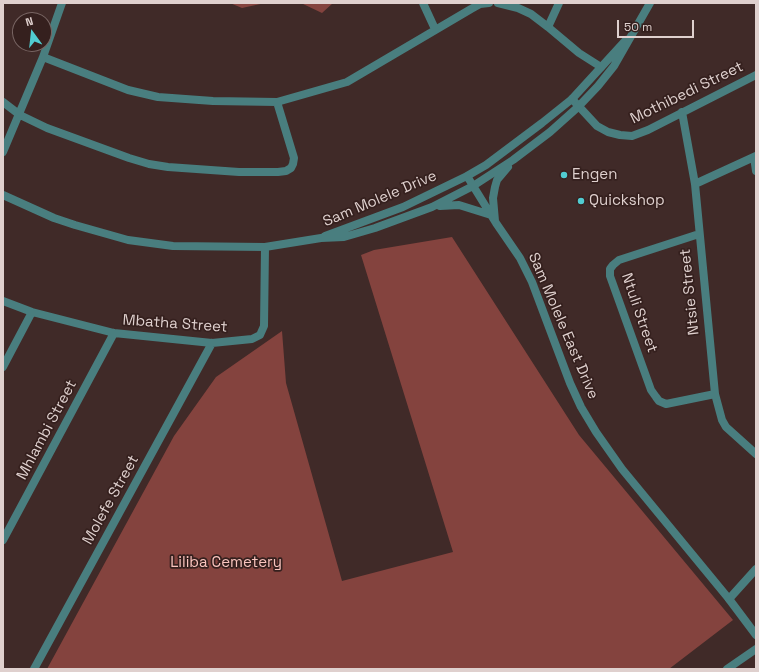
<!DOCTYPE html>
<html>
<head>
<meta charset="utf-8">
<style>
  body { margin:0 }
  #map { position:relative; width:759px; height:672px; overflow:hidden; background:#402a28; font-family:"Space Grotesk",sans-serif }
  canvas { display:block }
  .frame { position:absolute; inset:0; border:4px solid #dfd0ce; pointer-events:none }
  .north { position:absolute; left:12px; top:12px; width:40px; height:40px; box-sizing:border-box; background:#35201e; border:1px solid #796664; border-radius:50%; rotate:345deg; font-size:11px; font-weight:700; line-height:16px; text-align:center; color:#dfd0ce }
  .north::after { content:''; display:block; margin:auto; width:14px; height:18px; background:#51ccd1; clip-path:polygon(50% 0,100% 100%,50% 72%,0 100%) }
  .scale { position:absolute; left:617px; top:20px; width:77px; height:18px; box-sizing:border-box; border:2px solid #dfd0ce; border-top:0; padding-left:5px; font-size:12px; line-height:14px; white-space:nowrap; color:#dfd0ce; -webkit-text-stroke:3px #35201e; paint-order:stroke }
</style>
</head>
<body>
<div id="map">
<canvas width="759" height="672"></canvas>
<div class="frame"></div>
<div class="north">N</div>
<div class="scale">50 m</div>
</div>
<script>
const c = document.querySelector('canvas').getContext('2d');
c.lineJoin = 'round';
function fill(path, color) { c.fillStyle = color; c.fill(path, 'evenodd'); }
const poly = rows => new Path2D(rows.map(r => 'M' + r).join(''));
function trace(path, color, width, dash) { c.strokeStyle = color; c.lineWidth = width; c.lineCap = dash ? 'butt' : 'round'; c.setLineDash(dash || []); c.stroke(path); }
function write(font, color, halo, rows, align = 'center') {
  c.font = font + ' "Space Grotesk",sans-serif'; c.lineWidth = 3.5; c.setLineDash([]); c.textBaseline = 'middle'; c.strokeStyle = halo; c.fillStyle = color; for (const [text, x, y, turn = 0] of rows) {
    c.save(); c.translate(x, y); c.rotate((+turn || 0) * Math.PI / 180); c.textAlign = isNaN(turn) ? turn : align; if (halo) c.strokeText(text, 0, 0); c.fillText(text, 0, 0); c.restore();
  }
}
fill(poly([
  [230,3,265,3,242,8],
  [301,3,333,3,322,13],
  [452,237,579,435,733,620,669,669,47,669,174,436,216,377,282,331,286,383,342,581,453,552,361,255,374,250]
]), '#84433e');
trace(poly([
  [423,3,435,29],
  [498,3,518,8,531,14,548,27,579,53,601,67],
  [548,27,559,3],
  [43,57,128,90,158,97,213,101,277,102,347,82,471,9,480,4,489,3],
  [572,99,597,126,608,132,620,135,632,136,648,130,756,75],
  [3,102,20,115,47,128,129,158,149,164,168,167,239,172,278,172,286,171,291,168,293,164,294,158,277,102],
  [682,112,695,184,715,394,722,420,726,427,756,454],
  [3,152,43,57,62,3],
  [754,157,756,171],
  [695,184,756,156],
  [699,234,619,260,613,265,610,269,610,276,651,390,656,397,659,401,666,404,715,394],
  [3,301,32,312,114,333,212,343,252,339,260,335,264,326,265,247],
  [3,367,32,312],
  [3,540,114,333],
  [729,599,756,569],
  [34,669,212,343],
  [727,669,756,649]
]), '#497e7f', 8);
trace(poly([
  [467,176,496,223,520,258,532,282,570,383,581,407,596,432,622,469,729,599,756,635],
  [3,195,54,218,75,225,128,240,173,246,265,247,321,238,344,237,375,228,432,207,473,186,513,160,550,132,578,107,598,86,614,66,650,3],
  [440,206,459,205,491,215],
  [495,221,493,198,495,187,497,180,508,167],
  [325,236,403,207,467,176,486,165,542,123,572,99,626,40]
]), '#497e7f', 8);
for (const [x, y, r, color] of [
  [564,175,4,"#51ccd1"],
  [581,201,4,"#51ccd1"]
]) { const dot = new Path2D(); dot.arc(x, y, r, 0, 2 * Math.PI); c.fillStyle = color; c.fill(dot); trace(dot, '#35201e', 1.5); }
write('15px', '#dfd0ce', '#35201e', [
  ["Mothibedi Street",687,93,-26],
  ["Sam Molele Drive",380,199,-23],
  ["Ntsie Street",690,292,-96],
  ["Ntuli Street",639,313,71],
  ["Mbatha Street",175,324,4],
  ["Sam Molele East Drive",563,326,67],
  ["Mhlambi Street",47,430,-62],
  ["Molefe Street",111,500,-61]
]);
write('15px', '#dfd0ce', '#35201e', [
  ["Engen",572,175],
  ["Quickshop",589,201]
], 'left');
write('15px', '#fac4be', '#35201e', [
  ["Liliba Cemetery",226,563]
]);
</script>
</body>
</html>
